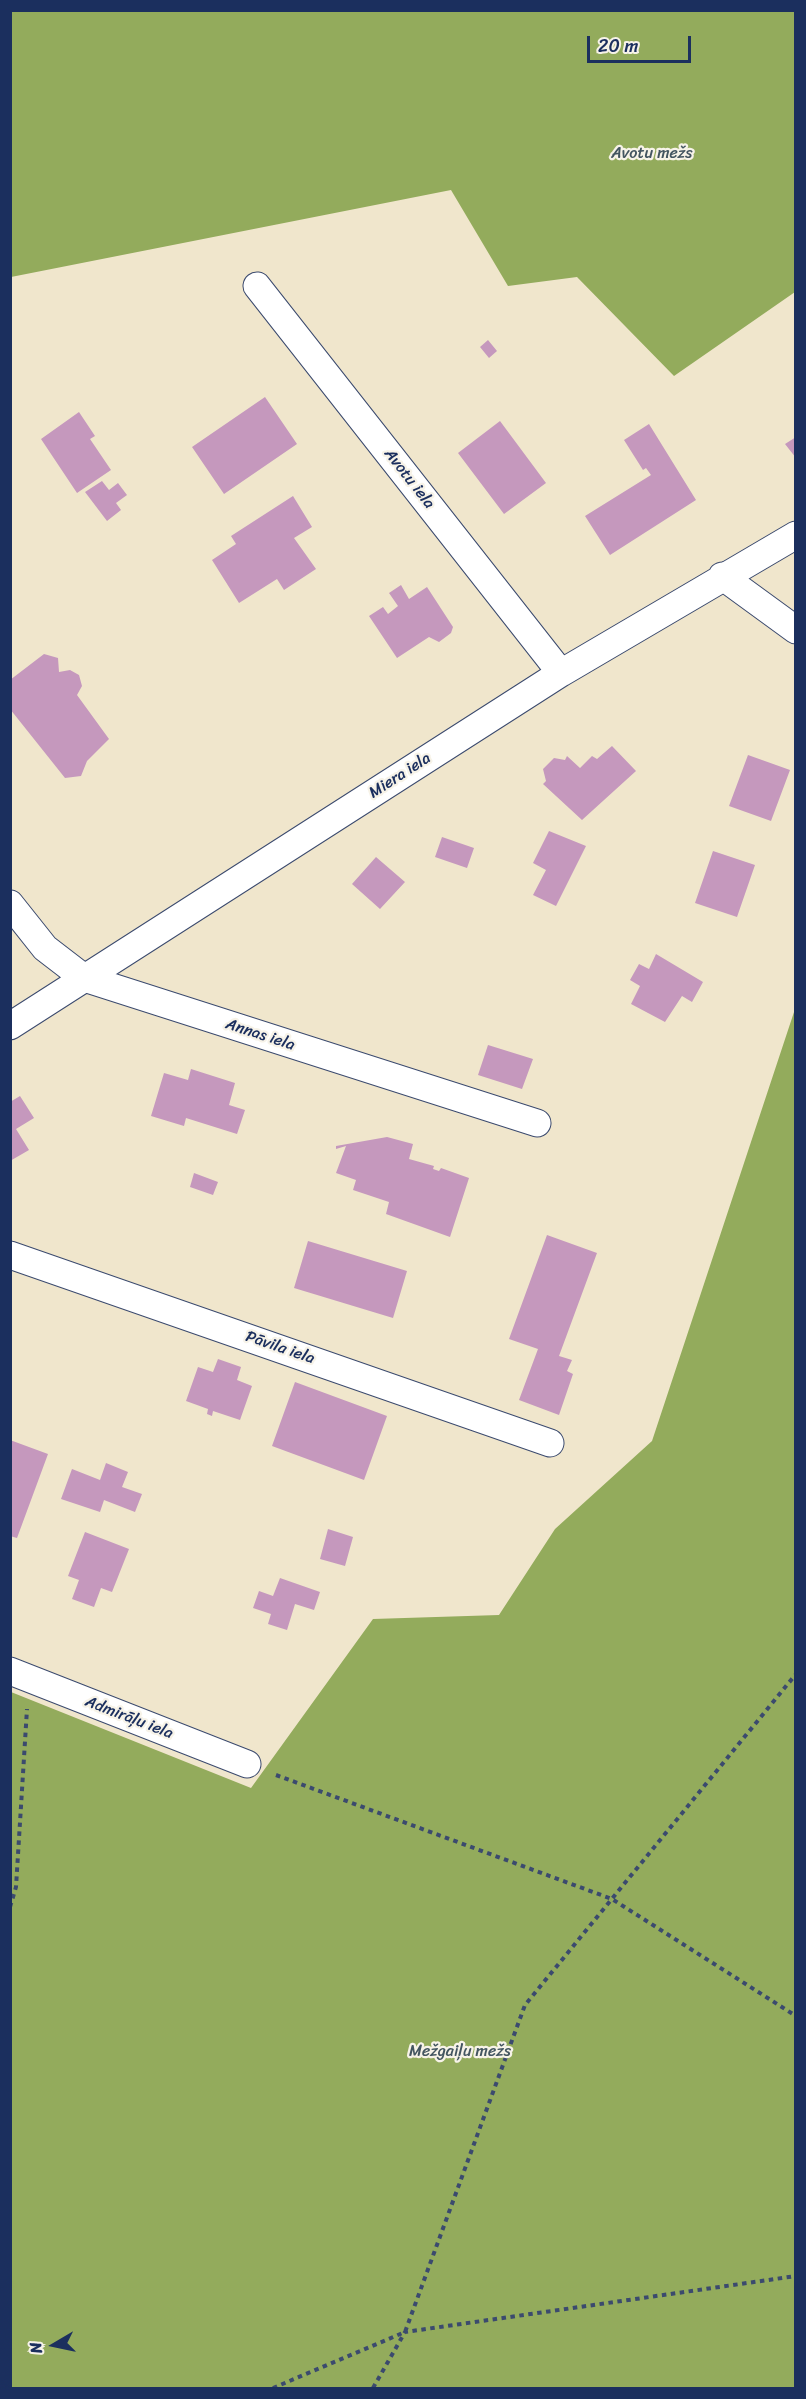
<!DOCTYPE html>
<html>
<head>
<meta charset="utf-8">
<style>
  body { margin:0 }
  #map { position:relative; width:806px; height:2399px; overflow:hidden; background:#f0e6cc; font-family:Sriracha,sans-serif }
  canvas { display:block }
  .frame { position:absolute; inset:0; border:12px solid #1b2f5e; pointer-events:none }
  .north { position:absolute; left:24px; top:2315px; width:60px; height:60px; -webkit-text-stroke:4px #f7f3e8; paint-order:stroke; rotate:261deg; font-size:16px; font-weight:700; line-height:24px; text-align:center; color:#1b2f5e }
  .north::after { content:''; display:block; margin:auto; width:21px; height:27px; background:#1b2f5e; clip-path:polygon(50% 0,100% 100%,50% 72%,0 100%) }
  .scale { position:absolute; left:587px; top:36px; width:104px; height:27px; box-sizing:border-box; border:3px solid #1b2f5e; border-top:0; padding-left:8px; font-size:18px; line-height:21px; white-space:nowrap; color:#1b2f5e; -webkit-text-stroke:4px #f7f3e8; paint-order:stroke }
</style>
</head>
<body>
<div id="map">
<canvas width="806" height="2399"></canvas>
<div class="frame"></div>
<div class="north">N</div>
<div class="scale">20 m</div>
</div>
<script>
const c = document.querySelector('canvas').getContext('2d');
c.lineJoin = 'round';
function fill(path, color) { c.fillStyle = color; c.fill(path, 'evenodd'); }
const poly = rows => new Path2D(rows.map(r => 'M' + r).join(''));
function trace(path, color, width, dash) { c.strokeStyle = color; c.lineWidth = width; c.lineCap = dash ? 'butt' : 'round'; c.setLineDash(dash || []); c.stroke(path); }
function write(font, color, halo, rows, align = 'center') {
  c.font = font + ' Sriracha,sans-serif'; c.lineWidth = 4.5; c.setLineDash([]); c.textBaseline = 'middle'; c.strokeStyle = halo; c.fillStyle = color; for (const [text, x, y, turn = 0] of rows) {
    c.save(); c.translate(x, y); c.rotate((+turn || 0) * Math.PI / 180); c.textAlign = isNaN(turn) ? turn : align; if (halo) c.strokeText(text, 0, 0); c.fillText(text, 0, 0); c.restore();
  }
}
fill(poly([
  [11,10,795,11,795,292,674,376,577,277,508,286,451,190,11,277],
  [795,1009,795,2388,11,2388,11,1692,251,1788,373,1619,499,1615,555,1529,652,1441]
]), '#93ab5c');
fill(poly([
  [488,340,497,351,489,358,480,347],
  [265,397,297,444,224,494,192,447],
  [79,412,95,436,90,439,111,470,77,493,41,439],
  [500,421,546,483,504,514,458,453],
  [649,424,696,500,610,555,585,516,651,475,646,468,643,470,624,440],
  [796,437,796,458,785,444],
  [102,481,109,490,118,483,127,495,116,503,121,510,107,521,85,492],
  [293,496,312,527,294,538,316,569,284,590,277,579,239,603,212,560,236,544,231,536],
  [401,585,409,599,427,587,453,627,451,633,439,642,429,637,397,658,369,616,383,607,388,614,398,606,389,593],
  [44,654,58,658,59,672,70,670,79,675,82,686,77,695,109,739,87,761,81,776,65,778,10,709,10,680],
  [612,746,636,771,582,820,543,784,546,781,543,769,554,758,565,760,567,756,580,768,592,756,597,759],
  [748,755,790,770,771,821,729,806],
  [549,831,586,846,556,906,533,895,546,870,533,863],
  [442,837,474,848,467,868,435,857],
  [713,851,755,865,737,917,695,903],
  [376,857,405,882,380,909,352,884],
  [656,954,703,982,692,1002,682,996,665,1022,631,1004,640,986,630,980,639,964,649,969],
  [488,1045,533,1059,522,1089,478,1075],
  [191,1069,235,1083,229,1105,245,1110,237,1134,186,1118,184,1126,151,1116,164,1073,188,1080],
  [20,1096,34,1118,16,1129,29,1150,10,1161,10,1102],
  [387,1137,413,1144,409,1159,434,1166,433,1169,439,1171,441,1168,469,1178,450,1237,386,1214,389,1202,353,1190,356,1180,336,1173,346,1146,336,1149,336,1146],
  [194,1173,218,1182,213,1195,190,1187],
  [547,1235,597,1253,559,1356,572,1360,567,1371,573,1374,559,1415,519,1400,538,1349,509,1339],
  [308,1241,407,1271,393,1318,294,1288],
  [218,1359,241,1367,237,1380,252,1386,240,1420,213,1411,212,1416,207,1414,208,1409,186,1401,198,1367,213,1372],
  [295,1382,387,1416,364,1480,272,1446],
  [10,1440,48,1454,17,1538,10,1536],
  [106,1463,128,1472,122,1487,142,1494,135,1512,104,1500,100,1512,61,1499,72,1469,100,1480],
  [328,1529,353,1537,345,1566,320,1559],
  [85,1532,129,1549,112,1592,101,1588,94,1607,72,1599,79,1580,68,1576],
  [280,1578,320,1592,314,1610,295,1604,287,1630,268,1624,271,1614,253,1608,259,1591,273,1596]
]), '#c598bd');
const minor = poly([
  [257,286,561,673],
  [722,576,796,630],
  [10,904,45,948,84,978,537,1123],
  [10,1026,561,673,796,535],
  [10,1255,550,1443],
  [10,1671,247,1764]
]);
trace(minor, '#3b4a6e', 29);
trace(poly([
  [276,1775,612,1899,796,2016],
  [10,1907,16,1887,27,1709],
  [273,2388,405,2332,525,2005,796,1674],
  [373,2388,405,2332,796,2276]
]), '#3b4a6e', 4, [4.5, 4.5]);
trace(minor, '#fff', 27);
write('16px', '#435560', '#f7f3e8', [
  ["Avotu mežs",652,154],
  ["Mežgaiļu mežs",460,2052]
]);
write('16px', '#1b2f5e', '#f7f3e8', [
  ["Avotu iela",409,479,52],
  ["Miera iela",400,776,-33],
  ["Annas iela",260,1035,18],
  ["Pāvila iela",280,1348,19],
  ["Admirāļu iela",129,1718,21]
]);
</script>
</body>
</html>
